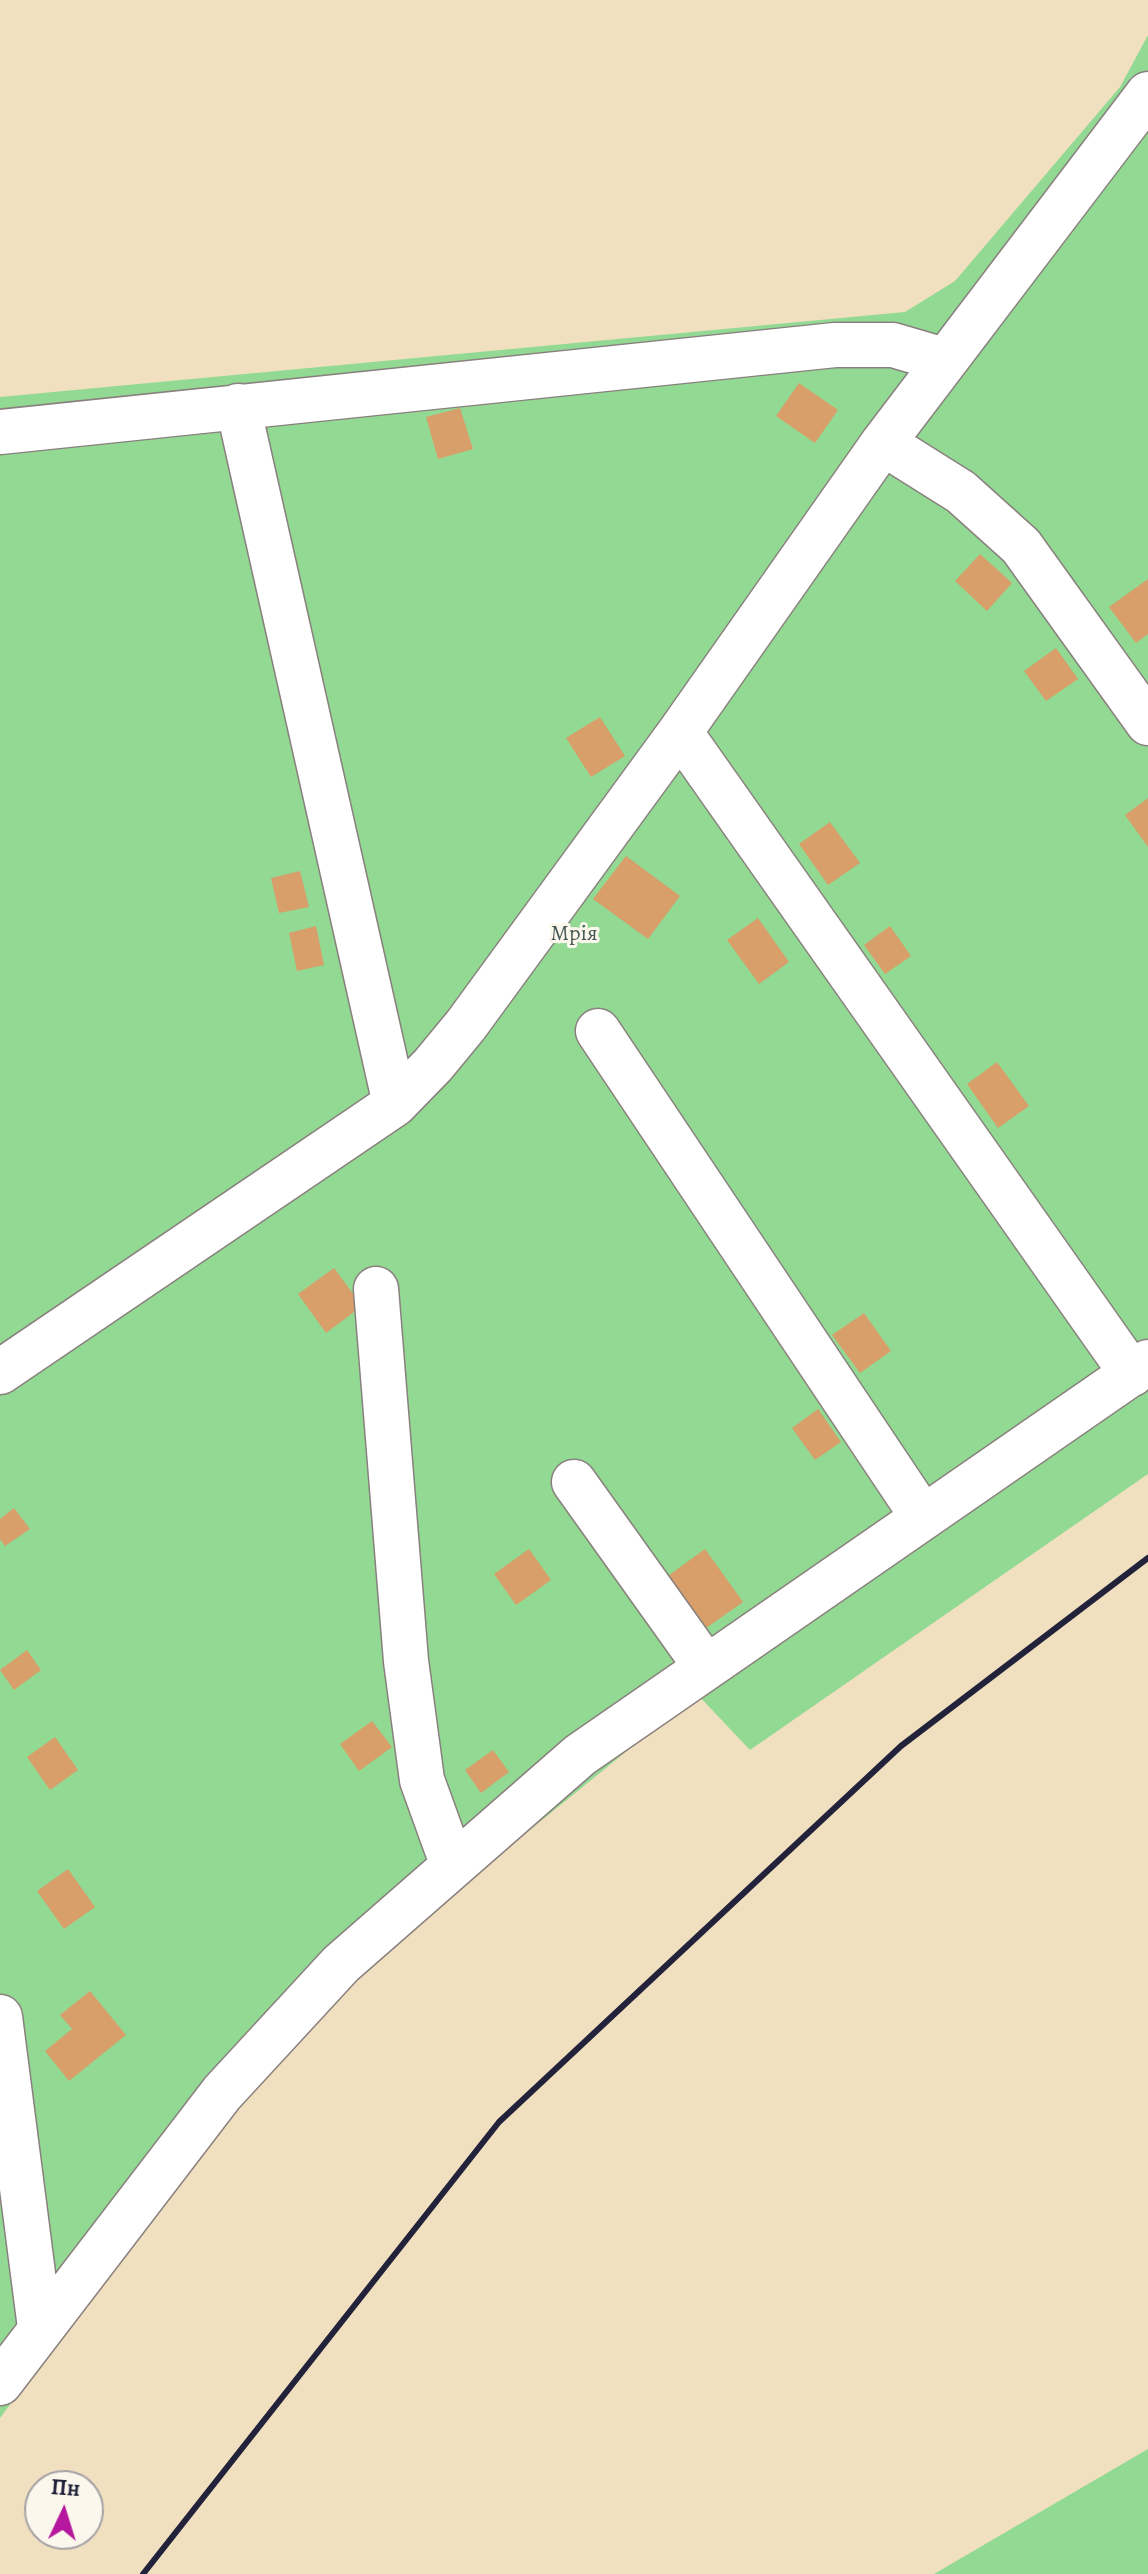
<!DOCTYPE html>
<html>
<head>
<meta charset="utf-8">
<style>
  body { margin:0 }
  #map { position:relative; width:1148px; height:2574px; overflow:hidden; background:#f1e0c0; font-family:Alegreya,serif }
  canvas { display:block }
  .north { position:absolute; left:24px; top:2470px; width:80px; height:80px; box-sizing:border-box; background:#fbf7ec; border:2px solid #a4a2a5; border-radius:50%; rotate:4deg; font-size:22px; font-weight:700; line-height:32px; text-align:center; color:#22223b }
  .north::after { content:''; display:block; margin:auto; width:28px; height:36px; background:#b5179e; clip-path:polygon(50% 0,100% 100%,50% 72%,0 100%) }
</style>
</head>
<body>
<div id="map">
<canvas width="1148" height="2574"></canvas>
<div class="north">Пн</div>
</div>
<script>
const c = document.querySelector('canvas').getContext('2d');
c.lineJoin = 'round';
function fill(path, color) { c.fillStyle = color; c.fill(path, 'evenodd'); }
const poly = rows => new Path2D(rows.map(r => 'M' + r).join(''));
function trace(path, color, width, dash) { c.strokeStyle = color; c.lineWidth = width; c.lineCap = dash ? 'butt' : 'round'; c.setLineDash(dash || []); c.stroke(path); }
function write(font, color, halo, rows, align = 'center') {
  c.font = font + ' Alegreya,serif'; c.lineWidth = 6; c.setLineDash([]); c.textBaseline = 'middle'; c.strokeStyle = halo; c.fillStyle = color; for (const [text, x, y, turn = 0] of rows) {
    c.save(); c.translate(x, y); c.rotate((+turn || 0) * Math.PI / 180); c.textAlign = isNaN(turn) ? turn : align; if (halo) c.strokeText(text, 0, 0); c.fillText(text, 0, 0); c.restore();
  }
}
fill(poly([
  [1148,35,1148,1474,750,1750,697,1694,355,1972,230,2111,0,2418,0,397,905,312,955,281,1120,87],
  [1148,2449,1148,2574,934,2574]
]), '#92d993');
fill(poly([
  [799,383,838,410,815,443,776,416],
  [460,408,473,449,438,459,426,417],
  [980,554,1012,583,987,611,955,581],
  [1148,579,1148,634,1136,643,1109,607],
  [1056,648,1078,679,1046,701,1024,671],
  [600,717,625,756,591,777,566,738],
  [1148,798,1148,847,1125,815],
  [830,822,860,863,828,885,799,844],
  [626,856,680,896,648,939,593,899],
  [300,871,309,907,279,913,271,878],
  [758,918,789,962,759,984,727,940],
  [316,926,324,965,297,971,289,933],
  [890,926,911,956,885,974,864,945],
  [997,1062,1029,1106,998,1128,967,1084],
  [334,1268,362,1306,326,1333,298,1294],
  [864,1313,891,1351,860,1373,832,1335],
  [818,1409,841,1442,815,1460,792,1428],
  [14,1508,30,1529,5,1546,0,1539,0,1519],
  [529,1549,551,1580,516,1605,494,1574],
  [705,1549,743,1602,706,1628,668,1576],
  [27,1650,41,1670,14,1690,0,1670],
  [372,1721,392,1747,359,1771,340,1744],
  [55,1737,78,1770,50,1790,27,1757],
  [493,1750,509,1772,481,1793,465,1770],
  [68,1869,95,1907,64,1929,37,1891],
  [90,1991,126,2035,69,2081,45,2051,72,2029,60,2015]
]), '#d89f6a');
const minor = poly([
  [238,406,395,1104],
  [0,432,835,345,893,345,944,360],
  [883,443,961,492,1021,546,1148,723],
  [680,732,1132,1374],
  [598,1031,922,1516],
  [376,1289,406,1661,422,1780,453,1866],
  [0,1372,395,1104,433,1065,466,1025,680,732,883,443,1148,94],
  [574,1482,706,1667],
  [0,2017,40,2328],
  [0,2383,222,2093,341,1964,580,1755,1148,1362]
]);
trace(minor, '#8a817e', 47);
trace(minor, '#fff', 44);
trace(poly([
  [143,2574,499,2122,901,1746,1148,1558]
]), '#22223b', 6);
write('22px', '#445955', '#fbf7ec', [
  ["Мрія",574,935]
]);
</script>
</body>
</html>
